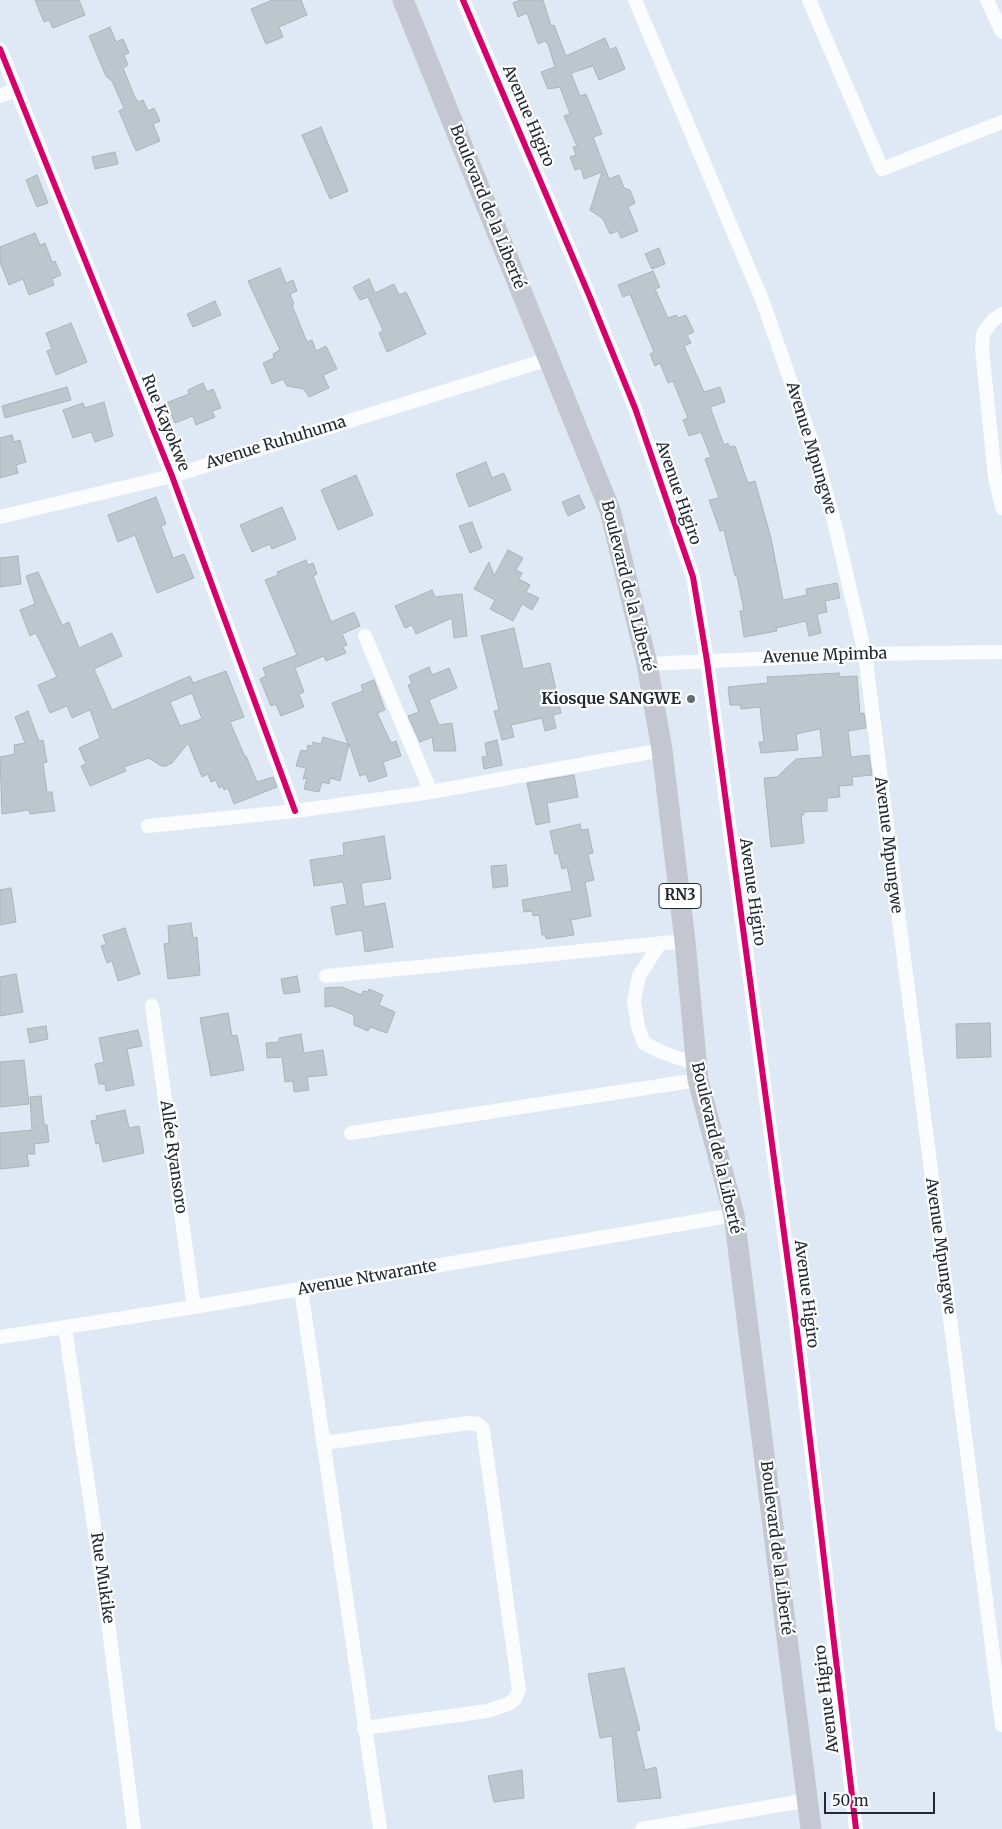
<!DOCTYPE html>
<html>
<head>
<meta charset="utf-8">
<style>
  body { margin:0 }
  #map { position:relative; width:1002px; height:1829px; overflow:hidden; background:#dee9f5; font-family:Merriweather,serif }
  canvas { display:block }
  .scale { position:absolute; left:824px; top:1792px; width:111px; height:22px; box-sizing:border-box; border:2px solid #212931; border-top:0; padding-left:6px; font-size:15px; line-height:18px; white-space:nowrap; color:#212931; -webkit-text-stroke:4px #fff; paint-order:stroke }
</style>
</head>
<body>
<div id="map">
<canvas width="1002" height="1829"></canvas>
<div class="scale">50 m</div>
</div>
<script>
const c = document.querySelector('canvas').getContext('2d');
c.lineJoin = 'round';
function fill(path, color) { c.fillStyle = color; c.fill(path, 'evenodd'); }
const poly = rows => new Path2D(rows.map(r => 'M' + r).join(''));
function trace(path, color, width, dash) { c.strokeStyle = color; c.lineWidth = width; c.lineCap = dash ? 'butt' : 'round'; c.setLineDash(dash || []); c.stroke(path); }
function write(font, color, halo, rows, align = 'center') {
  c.font = font + ' Merriweather,serif'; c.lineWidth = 4.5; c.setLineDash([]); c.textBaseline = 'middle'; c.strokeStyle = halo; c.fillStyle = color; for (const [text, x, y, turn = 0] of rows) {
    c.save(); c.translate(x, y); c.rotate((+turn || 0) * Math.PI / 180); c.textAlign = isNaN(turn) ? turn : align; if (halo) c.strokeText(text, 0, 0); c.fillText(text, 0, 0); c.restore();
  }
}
const building = poly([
  [35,0,79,0,85,15,53,28,49,20,44,22,35,0],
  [272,0,301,0,307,15,279,27,283,37,266,44,251,9,272,0],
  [520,0,543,0,551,26,554,25,566,56,605,38,610,50,616,47,625,69,599,80,593,66,571,73,580,96,586,94,602,134,593,137,609,179,619,175,624,188,630,190,635,203,628,207,638,231,621,238,618,231,610,234,603,219,590,210,602,172,584,179,581,168,575,170,570,157,576,155,573,147,577,146,564,116,570,114,560,87,548,89,541,72,555,67,548,44,545,41,538,44,527,13,518,17,513,3,520,0],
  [110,27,116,42,123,39,129,53,124,55,128,65,123,68,134,95,138,102,143,100,148,111,154,108,160,121,153,124,160,141,136,151,119,111,124,108,112,81,106,76,89,36,110,27],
  [321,127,348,191,330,199,302,135,321,127],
  [115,152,118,164,95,169,92,157,115,152],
  [37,175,48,203,37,207,26,180,37,175],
  [35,233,40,245,45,243,52,262,55,261,61,275,52,279,54,285,29,295,23,279,9,285,0,262,0,247,35,233],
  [659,248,665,264,652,269,645,254,659,248],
  [280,268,286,283,293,280,297,291,290,294,294,304,292,305,307,342,312,340,316,351,326,346,337,369,323,375,329,388,309,397,304,389,287,386,283,379,272,384,263,363,274,358,273,354,280,350,248,281,280,268],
  [653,271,660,287,655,289,668,318,676,315,678,318,686,315,694,332,687,335,691,343,684,346,704,392,720,387,725,402,710,407,724,445,728,443,729,447,735,446,748,483,755,481,771,538,783,600,807,595,806,589,837,583,840,598,825,601,827,612,817,614,821,633,809,636,806,621,776,628,777,631,744,637,740,611,744,611,737,576,735,576,724,530,720,531,709,500,719,498,705,459,711,457,701,432,689,436,683,420,688,418,673,381,668,383,660,363,655,366,650,354,654,352,630,294,623,297,618,285,653,271],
  [369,279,375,293,394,284,399,295,406,292,426,334,387,352,379,333,383,330,368,297,360,300,353,287,369,279],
  [215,301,221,315,193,327,187,314,215,301],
  [71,323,87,362,56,375,47,351,52,349,46,333,71,323],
  [203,383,207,392,213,389,221,408,212,411,215,417,196,425,193,416,175,423,166,403,189,394,188,390,203,383],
  [67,387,71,400,5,418,2,406,67,387],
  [104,402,113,436,95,442,91,432,73,438,63,410,83,403,85,408,104,402],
  [12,435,14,442,20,440,26,462,16,465,18,473,0,478,0,438,12,435],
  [486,462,492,478,504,473,511,490,469,507,456,474,486,462],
  [356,475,373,515,338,530,321,490,356,475],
  [579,495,585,508,568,516,562,502,579,495],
  [156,497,166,524,161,526,173,558,184,554,194,578,157,593,135,535,118,542,108,515,156,497],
  [282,507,296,539,272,549,270,544,252,552,240,525,282,507],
  [472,522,482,548,470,553,459,526,472,522],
  [508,550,523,558,516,570,522,573,519,579,530,585,526,592,539,598,532,610,522,604,513,621,490,609,495,600,474,589,489,562,494,576,508,550],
  [18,556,21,584,0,587,0,558,18,556],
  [306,560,308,565,313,563,317,574,313,576,331,622,354,612,360,626,342,634,347,645,343,647,346,653,326,661,324,656,295,668,304,692,299,694,304,707,281,716,276,704,271,706,260,679,266,676,263,668,297,655,265,580,278,575,277,572,306,560],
  [38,572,62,625,69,622,79,648,112,633,122,656,94,669,112,710,190,676,193,683,226,671,244,717,230,722,245,757,246,756,257,782,273,777,277,787,234,804,228,788,224,790,223,786,219,788,216,780,211,782,208,774,202,777,188,743,172,763,166,766,161,766,149,758,124,767,126,771,90,786,81,766,86,764,79,748,100,738,90,710,72,718,67,706,50,713,38,685,57,677,36,633,30,636,20,610,35,604,26,576,38,572],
  [192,693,202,719,180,726,170,702,192,693],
  [432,590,435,597,462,594,467,636,454,638,452,618,416,634,412,625,405,628,395,606,432,590],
  [514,628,523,669,550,663,561,713,553,715,556,728,545,731,542,718,511,725,514,737,502,740,494,711,499,710,481,636,514,628],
  [429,667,432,675,449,668,457,688,429,700,439,725,452,723,456,751,434,751,432,737,420,742,408,716,419,712,408,685,412,684,409,676,429,667],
  [839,673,839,677,857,676,860,714,864,713,866,728,848,731,851,757,869,755,872,775,852,777,853,785,839,786,840,797,827,798,827,811,803,812,804,815,801,815,804,843,771,847,764,778,777,777,796,759,823,757,820,729,796,734,798,750,761,753,759,742,764,742,760,707,741,709,740,705,730,705,728,687,768,683,767,677,839,673],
  [374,680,385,710,377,713,391,743,396,741,401,756,383,762,387,776,369,782,366,774,360,776,349,744,340,781,330,778,329,784,322,782,319,792,304,789,307,778,303,779,306,768,296,766,301,750,307,751,308,745,312,746,313,742,321,744,323,737,348,744,332,703,363,691,361,685,374,680],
  [28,711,39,741,43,740,47,762,43,763,47,792,52,792,55,811,30,814,29,810,2,814,0,757,15,754,14,745,25,743,15,717,28,711],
  [497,740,502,765,484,769,482,757,487,756,485,743,497,740],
  [574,775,578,797,547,803,550,822,536,825,527,783,574,775],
  [580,824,581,830,588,829,593,853,588,854,594,880,585,882,591,916,571,920,574,935,546,939,545,935,542,935,539,915,533,916,532,911,524,912,522,900,572,891,567,867,562,869,558,853,555,854,550,831,580,824],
  [384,836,391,879,361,883,364,907,385,903,393,947,365,952,362,930,336,935,331,907,347,904,343,882,314,886,310,860,344,855,343,843,384,836],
  [506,865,508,886,493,888,491,866,506,865],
  [11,888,16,922,0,925,0,890,11,888],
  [191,923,193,938,197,937,200,975,168,979,164,944,169,943,168,926,191,923],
  [125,928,140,974,118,981,112,961,107,963,101,946,106,944,103,935,125,928],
  [16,974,23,1012,0,1016,0,977,16,974],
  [297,976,300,992,284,994,281,979,297,976],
  [342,987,361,995,363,991,368,992,369,989,383,995,379,1005,395,1012,387,1033,370,1027,368,1031,354,1025,354,1015,332,1006,325,1007,325,988,342,987],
  [228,1013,232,1036,237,1035,244,1070,211,1076,200,1018,228,1013],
  [990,1023,991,1057,957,1058,956,1024,990,1023],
  [46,1026,48,1039,30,1043,27,1029,46,1026],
  [138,1030,142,1046,127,1049,134,1085,106,1091,105,1084,99,1084,95,1064,104,1062,99,1038,138,1030],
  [301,1034,304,1053,323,1050,327,1075,307,1077,309,1090,294,1092,293,1081,285,1082,282,1057,267,1058,266,1043,279,1042,279,1038,301,1034],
  [24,1060,29,1104,0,1107,0,1062,24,1060],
  [41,1096,44,1125,47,1125,49,1142,34,1144,35,1154,27,1154,29,1166,0,1169,0,1133,32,1130,30,1097,41,1096],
  [125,1110,129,1128,139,1126,144,1153,103,1162,99,1143,96,1144,91,1121,97,1120,96,1116,125,1110],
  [624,1668,640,1730,636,1731,645,1770,656,1767,661,1798,618,1802,612,1736,600,1738,588,1674,624,1668],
  [522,1770,524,1798,494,1802,488,1776,522,1770]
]);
fill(building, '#bbc6cd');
trace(building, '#a9b4bb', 1);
trace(poly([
  [463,0,589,295,635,408,693,577,707,661,796,1322,856,1829],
  [635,0,763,302,814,448,835,525,865,654,1002,1725],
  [809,0,882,169,1002,122],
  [987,0,1002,32],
  [0,49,172,476,295,811],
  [0,96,17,89],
  [1002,314,993,320,983,334,982,349,995,477,1002,508],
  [0,517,172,476,549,359],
  [365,636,431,792],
  [647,664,865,654,1002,652],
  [148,826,295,811,431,792,662,750],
  [660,943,639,976,634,1001,638,1027,644,1043,661,1052,696,1064],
  [326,976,685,941],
  [152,1006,194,1307],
  [351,1133,698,1080],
  [301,1289,380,1829],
  [65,1327,108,1622,134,1829],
  [0,1337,194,1307,734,1215],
  [323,1443,468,1423,478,1424,483,1429,519,1690,515,1699,508,1704,487,1711,364,1728],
  [642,1829,808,1800]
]), '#fafcfe', 14);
trace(poly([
  [403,0,610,510,647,664,662,750,685,941,698,1080,734,1215,811,1829]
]), '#c4c7cf', 21);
trace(poly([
  [463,0,589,295,635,408,693,577,707,661,796,1322,856,1829],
  [0,49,172,476,295,811]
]), '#d6006c', 6);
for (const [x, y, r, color] of [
  [691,699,5,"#636c76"]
]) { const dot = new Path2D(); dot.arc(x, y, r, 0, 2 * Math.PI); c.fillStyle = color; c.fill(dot); trace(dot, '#fff', 2); }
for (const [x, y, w] of [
  [680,896,42]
]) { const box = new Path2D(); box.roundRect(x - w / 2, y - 12.5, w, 25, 4); c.fillStyle = '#fff'; c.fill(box); trace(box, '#212931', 1); }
write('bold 15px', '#212931', null, [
  ["RN3",680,896]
]);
write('16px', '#212931', '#fff', [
  ["Avenue Higiro",528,116,67],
  ["Boulevard de la Liberté",487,207,68],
  ["Rue Kayokwe",165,423,68],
  ["Avenue Ruhuhuma",276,443,-17],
  ["Avenue Mpungwe",811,448,73],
  ["Avenue Higiro",678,493,71],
  ["Boulevard de la Liberté",627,586,76],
  ["Avenue Mpimba",825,656,-2],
  ["Avenue Mpungwe",888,845,83],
  ["Avenue Higiro",752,892,82],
  ["Boulevard de la Liberté",716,1148,77],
  ["Allée Ryansoro",173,1157,82],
  ["Avenue Mpungwe",940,1246,82],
  ["Avenue Ntwarante",367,1278,-10],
  ["Avenue Higiro",806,1294,83],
  ["Boulevard de la Liberté",776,1548,83],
  ["Rue Mukike",102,1578,82],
  ["Avenue Higiro",827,1699,-97]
]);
write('bold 16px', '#212931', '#fff', [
  ["Kiosque SANGWE",681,699]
], 'right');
</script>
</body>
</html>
